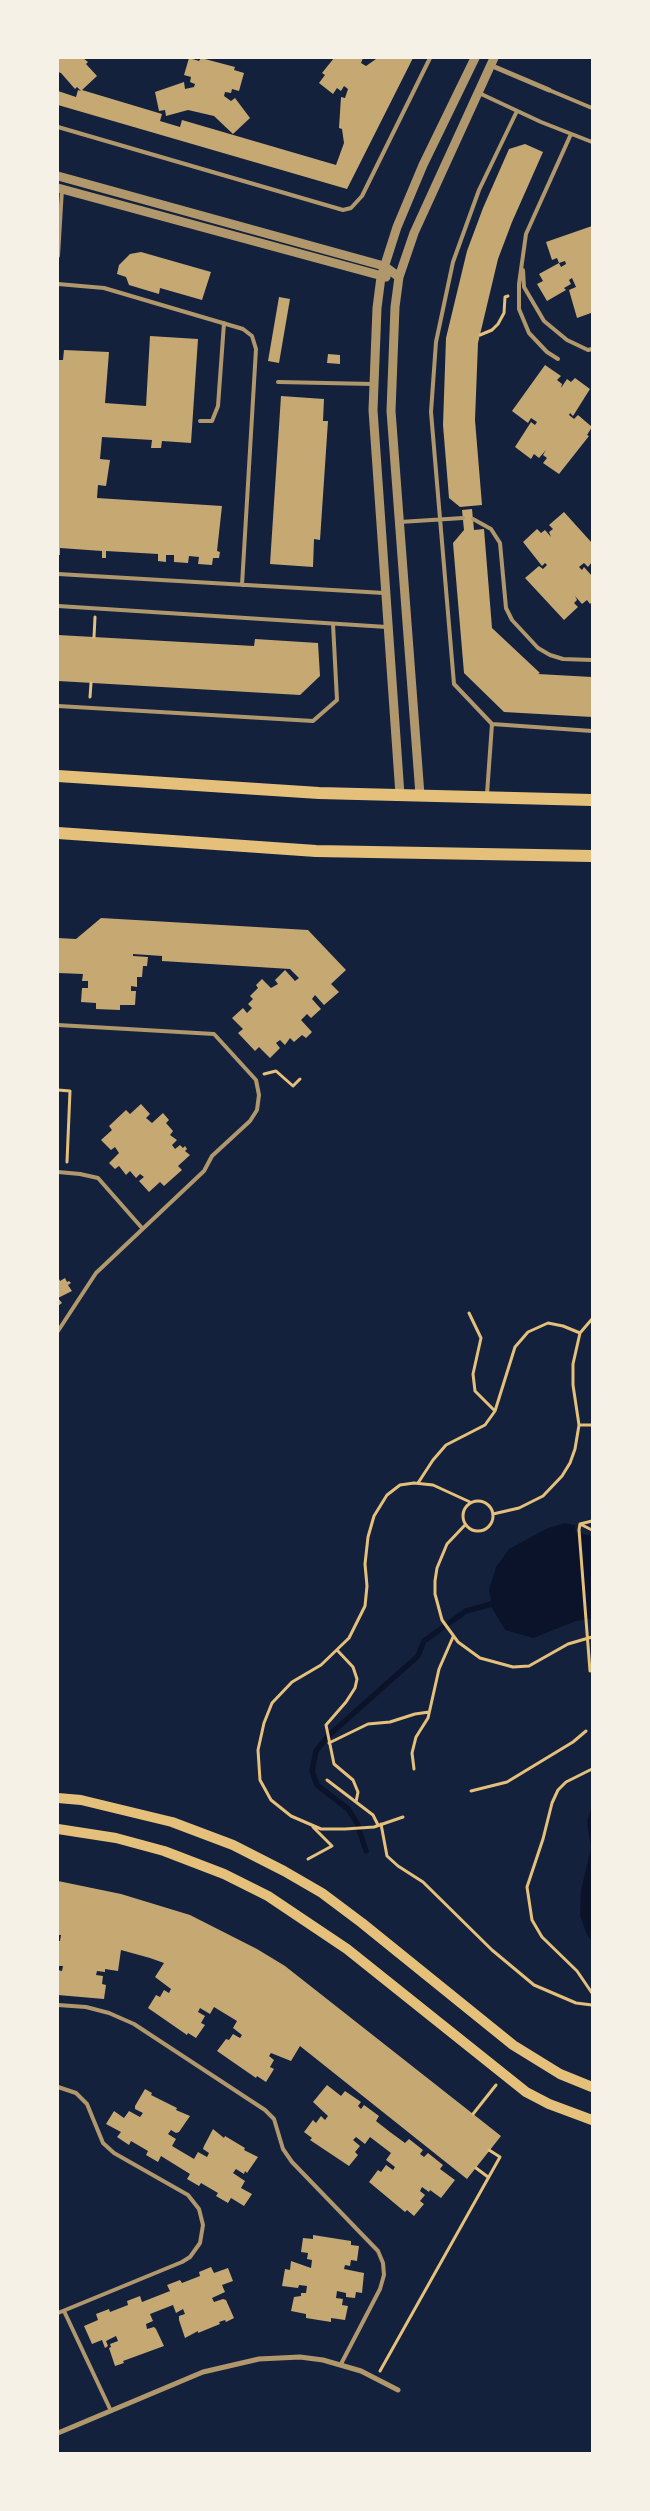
<!DOCTYPE html>
<html>
<head>
<meta charset="utf-8">
<style>
  body { margin:0 }
  #map { position:relative; width:650px; height:2511px; overflow:hidden; background:#14213d; font-family:"Varela Round",sans-serif }
  canvas { display:block }
  .frame { position:absolute; inset:0; border:59px solid #f6f1e7; pointer-events:none }
</style>
</head>
<body>
<div id="map">
<canvas width="650" height="2511"></canvas>
<div class="frame"></div>
</div>
<script>
const c = document.querySelector('canvas').getContext('2d');
c.lineJoin = 'round';
function fill(path, color) { c.fillStyle = color; c.fill(path, 'evenodd'); }
const poly = rows => new Path2D(rows.map(r => 'M' + r).join(''));
function trace(path, color, width, dash) { c.strokeStyle = color; c.lineWidth = width; c.lineCap = dash ? 'butt' : 'round'; c.setLineDash(dash || []); c.stroke(path); }
fill(poly([
  [564,1523,575,1525,576,1532,592,1536,592,1619,576,1621,533,1638,505,1630,492,1608,489,1590,496,1567,509,1549,546,1529],
  [592,1806,592,1941,587,1935,580,1915,581,1890,591,1848,587,1821]
]), '#0b132b');
trace(poly([
  [449,1623,466,1611,492,1604],
  [366,1851,357,1823,348,1809,317,1785,312,1771,316,1751,328,1736,418,1656,424,1641,442,1628]
]), '#0b132b', 5.5);
fill(poly([
  [58,58,83,58,88,62,86,64,97,76,82,90,162,114,160,121,180,127,182,120,336,165,344,143,342,129,339,128,341,97,345,98,348,89,344,86,341,91,337,88,333,94,319,83,325,75,322,73,334,58,363,58,361,63,366,66,376,59,375,58,413,58,347,189,58,105,58,91,76,97,78,90,81,91,77,87,75,89,61,73,58,72],
  [189,58,199,61,201,58,235,67,234,70,244,73,239,91,232,89,231,93,225,92,224,96,231,101,235,98,250,118,233,134,214,116,188,110,166,116,165,110,159,111,155,92,184,82,185,89,194,87,195,84,190,82,191,77,184,75],
  [525,144,543,152,512,222,498,259,478,343,475,420,482,505,460,507,449,498,443,425,446,338,467,251,483,208,509,149],
  [592,226,592,316,591,313,577,318,569,290,576,287,572,278,569,280,571,284,564,288,566,290,547,301,537,284,543,281,539,274,559,263,561,267,566,264,565,261,559,263,557,258,552,260,546,242],
  [141,252,211,272,202,300,160,288,159,294,129,285,126,277,117,274,119,265,130,254],
  [279,297,290,299,279,363,268,361],
  [150,336,198,339,191,443,162,441,161,448,151,448,152,440,102,437,100,459,110,460,106,486,98,485,97,498,222,506,217,551,220,552,219,558,213,558,212,565,198,564,199,557,189,556,188,563,174,562,174,555,166,555,166,562,158,561,158,554,106,551,106,558,102,558,102,551,60,548,60,555,58,555,58,360,63,360,64,350,109,352,105,403,146,406],
  [328,354,340,355,340,364,327,363],
  [545,365,561,376,557,380,562,384,561,388,567,379,571,382,575,378,590,389,573,416,570,413,569,415,574,419,578,415,592,427,587,435,589,436,559,474,543,463,547,458,543,455,546,450,539,458,534,454,531,459,515,447,531,422,535,425,537,422,531,418,528,423,512,411],
  [281,396,324,399,323,421,328,421,320,540,314,539,313,567,270,564],
  [472,509,474,530,484,529,492,628,540,673,538,674,592,677,592,717,504,712,464,673,453,543,464,530,462,510],
  [564,512,592,543,592,562,588,567,584,563,579,567,582,570,584,567,592,576,592,602,590,604,587,600,582,604,575,596,577,600,574,603,578,607,564,620,525,578,539,566,543,569,547,565,545,563,542,566,523,542,537,529,541,533,545,530,551,537,549,532,553,529,549,525],
  [58,635,254,646,255,639,318,643,320,676,300,695,58,681],
  [101,918,308,930,346,970,331,984,339,992,324,1005,315,995,312,999,321,1009,311,1018,307,1014,301,1020,312,1032,306,1038,302,1035,294,1042,290,1038,285,1045,280,1040,276,1043,280,1048,270,1058,259,1047,255,1051,238,1033,243,1029,232,1018,243,1008,247,1013,252,1008,248,1004,253,999,250,996,258,988,256,985,262,979,271,988,278,984,275,980,285,970,295,981,299,978,290,969,162,961,162,956,133,954,133,956,148,957,147,966,143,966,142,977,137,977,137,987,131,986,131,991,136,991,135,1005,120,1005,120,1010,96,1009,96,1003,81,1002,82,988,88,988,88,981,82,981,83,974,58,973,58,938,76,939],
  [141,1104,150,1114,146,1118,152,1123,163,1113,169,1120,166,1123,173,1131,170,1135,177,1140,172,1145,175,1149,180,1145,183,1148,185,1146,187,1149,185,1151,190,1155,178,1166,182,1170,164,1186,160,1182,149,1192,139,1181,144,1177,140,1174,136,1178,130,1171,126,1175,119,1166,115,1169,109,1163,119,1153,115,1147,111,1150,101,1140,112,1130,109,1126,126,1110,130,1114],
  [58,1277,60,1281,65,1278,67,1282,69,1281,71,1283,68,1285,72,1291,58,1298,62,1303,58,1306],
  [58,1881,121,1894,190,1915,257,1949,285,1966,501,2136,467,2179,300,2046,291,2061,271,2053,269,2056,274,2060,270,2067,274,2069,266,2082,257,2076,256,2078,217,2051,226,2039,229,2040,233,2034,240,2038,242,2035,233,2028,237,2021,214,2007,210,2014,200,2008,198,2012,205,2016,201,2023,205,2025,196,2038,188,2033,187,2035,148,2008,156,1995,160,1997,164,1990,169,1993,171,1989,155,1977,164,1963,150,1958,121,1950,118,1971,105,1969,105,1972,97,1971,96,1975,103,1976,102,1984,106,1985,104,1999,58,1995,58,1970,62,1971,63,1966,58,1966,58,1941,60,1941,61,1935,58,1935],
  [327,2085,341,2096,345,2091,361,2102,358,2106,361,2109,364,2105,379,2116,376,2121,390,2132,405,2143,409,2139,423,2150,420,2154,424,2157,428,2153,443,2165,440,2169,455,2180,441,2198,430,2190,429,2192,422,2187,420,2191,425,2195,420,2201,424,2204,414,2216,407,2210,405,2212,369,2182,378,2170,381,2172,386,2165,393,2170,395,2167,386,2160,391,2153,370,2137,365,2144,356,2137,353,2140,360,2146,355,2152,358,2155,349,2166,310,2140,312,2138,304,2132,313,2120,316,2123,321,2116,325,2120,328,2116,313,2102],
  [145,2089,152,2093,151,2095,177,2108,176,2110,190,2116,179,2132,176,2133,171,2130,168,2134,176,2139,172,2146,194,2159,198,2152,207,2157,209,2153,203,2149,204,2146,213,2129,224,2138,225,2136,245,2148,244,2150,258,2157,247,2173,245,2171,244,2174,236,2169,233,2173,245,2181,241,2188,252,2194,244,2206,231,2198,228,2203,216,2196,218,2193,201,2183,199,2186,187,2179,190,2174,161,2156,158,2162,146,2155,148,2151,131,2141,129,2145,117,2137,121,2132,106,2124,114,2111,124,2118,129,2111,140,2117,143,2113,135,2109,135,2106],
  [313,2235,351,2241,351,2245,359,2246,357,2261,351,2260,350,2266,345,2265,344,2269,364,2273,362,2293,356,2292,355,2298,346,2297,346,2293,337,2291,336,2298,343,2299,342,2305,348,2306,345,2320,331,2318,331,2322,306,2318,306,2314,291,2311,294,2297,301,2296,301,2293,306,2293,307,2286,299,2285,298,2288,282,2286,285,2269,290,2270,291,2261,311,2268,312,2260,307,2259,308,2253,301,2252,303,2238,313,2239],
  [211,2267,214,2273,228,2268,233,2281,222,2285,225,2292,212,2298,214,2302,223,2299,226,2300,234,2318,226,2322,225,2320,219,2322,220,2324,198,2333,198,2331,185,2338,179,2320,179,2316,185,2314,183,2309,176,2313,173,2305,150,2314,153,2321,146,2324,147,2329,154,2327,156,2329,164,2346,123,2361,124,2363,115,2366,109,2348,111,2347,110,2344,118,2341,116,2336,106,2341,108,2346,105,2348,102,2340,92,2344,84,2326,98,2320,96,2314,109,2309,110,2312,128,2305,127,2301,140,2296,142,2302,170,2291,167,2285,180,2280,182,2283,200,2276,199,2272]
]), '#c6a872');
trace(poly([
  [480,335,492,330,498,324,504,313,505,297,508,296],
  [94,637,95,617],
  [90,697,91,683],
  [264,1074,276,1071,293,1086,300,1079],
  [58,1090,70,1091,67,1162],
  [469,1313,481,1338,473,1374,475,1391,495,1411],
  [579,1425,592,1425],
  [418,1483,433,1460,446,1445,485,1425,495,1411,515,1347,528,1332,548,1323,563,1326,580,1333],
  '463 1516a15 15 0 1 1 30 0a15 15 0 1 1-30 0Z',
  [493,1514,519,1508,543,1496,562,1476,570,1463,575,1449,579,1425,573,1385,573,1364,580,1333,592,1319],
  [580,1524,592,1530],
  [465,1525,447,1544,437,1568,435,1581,435,1594,442,1620,458,1642,480,1658,513,1667,529,1666,568,1644,592,1637],
  [337,1650,353,1667,357,1679,355,1688,346,1702,326,1725,334,1764,353,1780,358,1792,356,1802],
  [590,1671,579,1530,580,1524,592,1521],
  [329,1743,368,1724,390,1722,415,1714,429,1712],
  [414,1769,412,1753,416,1737,428,1718,439,1669,453,1637],
  [592,1769,566,1782,558,1790,552,1803,543,1839,527,1887,532,1920,542,1937,577,1971,592,1993],
  [327,1780,373,1815,378,1825],
  [471,1791,507,1782,573,1742,586,1731],
  [403,1817,374,1827,345,1829,321,1829,291,1816,271,1800,260,1780,258,1750,264,1723,272,1703,292,1682,321,1665,349,1638,365,1606,367,1586,365,1564,368,1537,374,1516,387,1495,400,1485,414,1483,433,1485,470,1502],
  [381,1824,387,1856,398,1866,423,1882,492,1950,534,1985,576,2003,592,2005],
  [308,1859,332,1846,313,1827],
  [473,2114,496,2085],
  [476,2168,488,2177],
  [380,2371,500,2157,489,2150]
]), '#e5c07b', 3);
trace(poly([
  [549,90,592,108],
  [479,93,541,122,592,142],
  [517,111,479,190,453,262,436,342,431,412,454,684,492,724,592,731],
  [58,127,343,210,351,208,362,196,430,58],
  [58,256,62,189],
  [523,270,524,287,544,321,567,340,588,350,592,349],
  [58,284,104,288,243,329,252,336,256,349,242,585],
  [558,359,547,352,529,333,519,309,519,284,526,234,571,134],
  [278,382,373,384],
  [200,421,212,421,218,406,224,323],
  [473,519,491,529,500,543,506,608,512,620,538,648,550,655,563,659,592,660],
  [400,522,463,518],
  [58,574,384,593],
  [58,606,387,627],
  [58,706,313,721,337,700,333,624],
  [487,794,492,724],
  [58,1025,214,1034,256,1080,259,1095,257,1110,250,1121,212,1156,204,1171,96,1273,58,1331],
  [58,1172,80,1174,98,1178,142,1228],
  [58,2005,86,2007,109,2013,134,2024,265,2110,274,2119,283,2149,292,2162,378,2251,383,2263,384,2275,380,2289,341,2364],
  [58,2087,76,2093,87,2104,103,2143,114,2153,188,2195,199,2209,203,2225,200,2243,190,2257,182,2262,58,2313],
  [64,2311,111,2411]
]), '#b1986c', 4);
trace(poly([
  [490,65,549,90],
  [58,2433,203,2372,259,2359,300,2357,323,2360,361,2371,398,2390]
]), '#b1986c', 5);
trace(poly([
  [58,176,384,266,399,277],
  [58,188,386,277],
  [400,795,373,410,377,308,381,277,397,227,423,165,475,58],
  [420,795,391,411,395,307,399,277,414,233,494,58]
]), '#b1986c', 9);
trace(poly([
  [58,1798,81,1800,172,1822,233,1845,284,1871,322,1893,362,1923,513,2045,560,2074,592,2087],
  [58,1829,116,1838,164,1851,224,1874,268,1896,347,1949,526,2092,549,2104,592,2120]
]), '#e5c07b', 10);
trace(poly([
  [58,776,319,793,592,800],
  [58,833,316,851,592,856]
]), '#e5c07b', 12);
</script>
</body>
</html>
